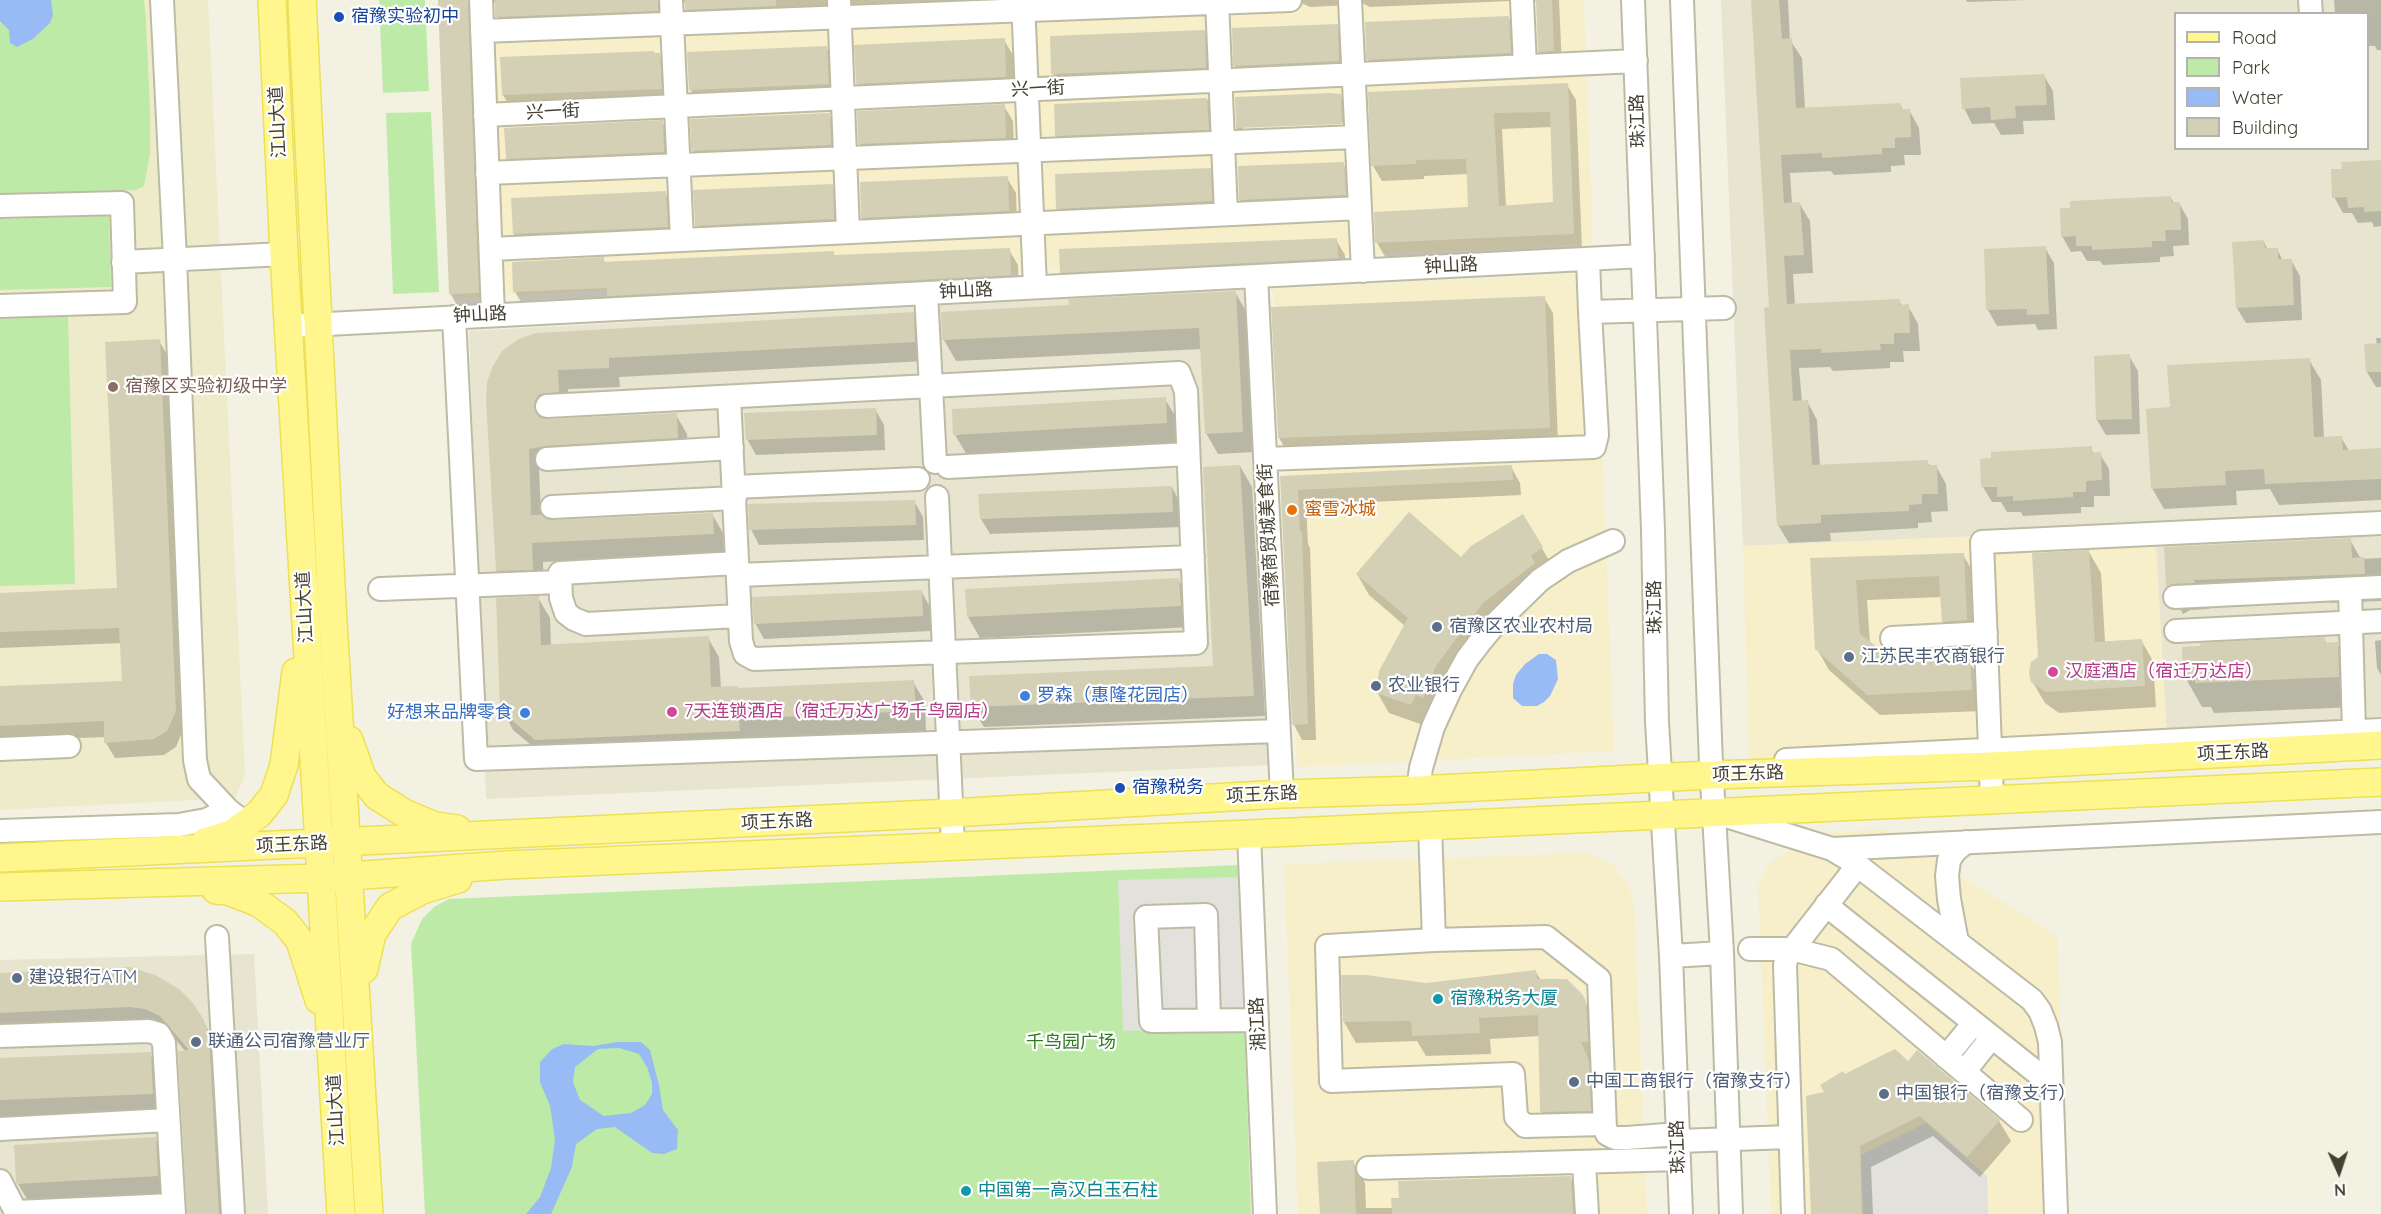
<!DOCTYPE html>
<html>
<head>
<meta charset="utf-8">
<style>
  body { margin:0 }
  #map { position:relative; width:2381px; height:1214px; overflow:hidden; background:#f3f1e2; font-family:Quicksand,sans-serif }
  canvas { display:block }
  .legend { position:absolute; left:2174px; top:12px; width:195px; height:138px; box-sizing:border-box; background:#fff; border:2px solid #b4b3ad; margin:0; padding:8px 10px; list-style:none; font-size:18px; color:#444132 }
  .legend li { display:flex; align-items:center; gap:12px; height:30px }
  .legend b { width:30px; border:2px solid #b4b3ad }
  .north { position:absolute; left:2309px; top:1142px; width:60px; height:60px; -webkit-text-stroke:4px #fff; paint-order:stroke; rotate:177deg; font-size:16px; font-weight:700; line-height:24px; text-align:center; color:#444132 }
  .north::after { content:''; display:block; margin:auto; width:21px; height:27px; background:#444132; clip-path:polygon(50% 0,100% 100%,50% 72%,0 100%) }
</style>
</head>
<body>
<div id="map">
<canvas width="2381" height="1214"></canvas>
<ul class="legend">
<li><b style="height:8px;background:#fff78e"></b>Road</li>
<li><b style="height:16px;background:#bdeba7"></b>Park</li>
<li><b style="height:16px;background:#98bbf5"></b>Water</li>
<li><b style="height:16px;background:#d4d0b6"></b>Building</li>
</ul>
<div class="north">N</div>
</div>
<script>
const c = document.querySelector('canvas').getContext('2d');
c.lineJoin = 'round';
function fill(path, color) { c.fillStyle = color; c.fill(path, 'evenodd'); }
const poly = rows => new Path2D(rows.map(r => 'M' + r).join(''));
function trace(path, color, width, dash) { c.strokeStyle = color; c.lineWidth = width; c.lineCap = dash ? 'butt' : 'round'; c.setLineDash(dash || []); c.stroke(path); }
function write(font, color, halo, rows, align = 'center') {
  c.font = font + ' Quicksand,"Noto Sans SC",sans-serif'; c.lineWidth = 4.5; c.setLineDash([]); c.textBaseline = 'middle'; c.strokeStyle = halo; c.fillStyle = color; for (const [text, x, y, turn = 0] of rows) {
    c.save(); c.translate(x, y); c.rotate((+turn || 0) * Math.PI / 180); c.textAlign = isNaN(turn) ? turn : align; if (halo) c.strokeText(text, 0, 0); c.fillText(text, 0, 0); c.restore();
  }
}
fill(poly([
  [1721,0,2381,0,2381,730,2167,739,2155,529,1743,546],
  [2176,14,2368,14,2368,148,2176,148],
  [1245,289,1272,765,486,799,469,331],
  [254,954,268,1214,0,1214,0,960]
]), '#e7e5cf');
fill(poly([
  [442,0,1584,0,1593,244,454,298],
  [1595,273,1614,751,1297,767,1284,456,1273,289],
  [2155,529,2167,739,1749,761,1743,546],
  [1887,829,2057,936,2068,1214,1771,1214,1758,885,1768,865,1814,833],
  [1588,853,1612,864,1629,885,1634,905,1647,1214,1298,1214,1284,864]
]), '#f7eeca');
fill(poly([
  [0,0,208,0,245,775,235,798,0,810]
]), '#edebca');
fill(poly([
  [0,0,144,0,146,19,150,111,150,154,144,186,136,190,0,194],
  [379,0,425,0,429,91,383,93],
  [431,112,439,292,393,294,386,113],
  [109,216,111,287,0,290,0,219],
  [68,316,75,584,0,586,0,318],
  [1239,865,1251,1214,425,1214,411,944,422,919,434,907,449,899]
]), '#bdeba7');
fill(poly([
  [1239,877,1245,1027,1123,1031,1118,880],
  [1926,1123,1987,1176,1988,1214,1863,1214,1861,1155]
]), '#e2e1db');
fill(poly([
  [0,0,51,0,53,15,50,23,33,39,17,47,10,43,9,30,0,21],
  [1539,654,1547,654,1556,660,1558,679,1550,696,1544,702,1537,706,1522,706,1513,698,1513,684,1516,675,1525,664],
  [617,1042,641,1042,650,1050,659,1085,663,1110,678,1130,677,1149,664,1154,652,1153,615,1127,597,1129,576,1144,572,1167,551,1214,526,1214,540,1197,551,1168,555,1139,550,1106,540,1082,540,1062,552,1049,564,1044,593,1046],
  [619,1048,639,1054,647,1067,652,1083,652,1094,645,1105,631,1113,604,1116,580,1100,573,1082,575,1067,598,1049]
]), '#98bbf5');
fill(poly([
  [439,0,1007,0,863,18,855,5,849,2,834,19,695,25,686,9,686,3,681,2,666,26,506,32,497,16,495,3,483,3,487,308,459,309,450,293],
  [1052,0,1534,0,1370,7,1360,2,1351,5,1310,7,1299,2],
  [1535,0,1559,0,1562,67,1548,67,1539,52,1537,3],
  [1752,0,1788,0,1790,40,1802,58,1805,109,1900,104,1903,110,1909,110,1919,128,1921,155,1904,155,1905,165,1891,166,1891,172,1834,175,1831,171,1790,173,1792,204,1799,203,1810,221,1813,273,1793,274,1795,305,1899,300,1902,306,1908,306,1918,324,1920,351,1903,351,1904,362,1890,362,1890,368,1833,371,1830,367,1799,368,1802,402,1807,401,1817,420,1820,466,1927,461,1930,467,1936,466,1946,484,1948,511,1931,512,1932,522,1918,523,1918,528,1830,533,1831,541,1789,543,1778,525,1771,309],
  [1966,0,2027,0,1967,2],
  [2334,0,2381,0,2381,50,2377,50,2375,46,2368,46,2368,14,2335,14],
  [1508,17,1517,33,1519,69,1377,75,1368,59],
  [1337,26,1346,41,1347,76,1244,81,1235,66,1233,30],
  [1204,31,1213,47,1214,83,1062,89,1053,74],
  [1004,40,1013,55,1014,92,866,99,857,84],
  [826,47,835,63,837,99,699,105,690,89],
  [659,54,668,70,670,104,512,110,503,95],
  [2044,76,2053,91,2055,120,2023,121,2024,134,2001,135,1994,123,1972,124,1964,108],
  [1567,85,1576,100,1582,249,1386,258,1377,243,1470,208,1468,174,1424,176,1424,179,1382,181,1373,166,1370,93],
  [1552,127,1554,204,1506,207,1502,129],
  [1340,95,1349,111,1350,122,1243,127,1243,130,1350,125,1350,139,1246,144,1237,128,1236,98],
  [1207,99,1216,115,1217,145,1065,151,1056,136],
  [1004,106,1013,121,1014,153,869,159,860,144],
  [829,115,838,130,839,160,702,166,693,151],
  [662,122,671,137,672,167,516,174,507,158],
  [2381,162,2381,226,2374,227,2372,222,2358,223,2352,213,2343,213,2334,197],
  [1343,164,1352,179,1354,210,1249,215,1240,200],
  [1210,169,1219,185,1220,217,1066,224,1057,208],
  [1007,178,1016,193,1017,226,871,233,862,218],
  [832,185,841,201,842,234,705,241,696,225],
  [665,193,674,208,676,242,523,250,514,234,513,199],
  [2170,197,2174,203,2179,203,2188,219,2189,245,2173,246,2174,256,2160,257,2160,262,2103,265,2100,261,2087,261,2081,251,2071,252,2062,236],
  [1336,240,1345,255,1346,273,1070,288,1061,272],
  [2264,242,2268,250,2277,249,2283,261,2291,260,2300,276,2302,320,2246,323,2237,308,2234,243],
  [2045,248,2054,263,2057,329,2038,330,2035,324,1997,326,1988,310,1985,250],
  [1009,250,1018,265,1019,290,524,307,515,292,603,259,606,263,833,253,835,256],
  [1235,292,1247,313,1254,452,1218,454,1206,433,1202,349,956,361,944,340,942,313,1070,307],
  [1544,298,1553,313,1558,443,1288,453,1279,438],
  [913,314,924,333,925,361,619,377,620,387,568,389,569,411,551,413,544,421,676,415,687,434,688,457,558,464,539,468,541,516,552,522,712,514,723,533,724,553,543,562,544,589,509,590,497,571,494,367],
  [2376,338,2381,338,2381,387,2376,387,2367,372,2377,345],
  [159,341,168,356,184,727,176,747,164,755,115,758,106,743,106,737,0,741,0,688,123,683,121,643,0,648,0,594,119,589],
  [2129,356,2138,371,2140,434,2106,435,2097,420],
  [2309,360,2321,380,2324,438,2341,437,2349,451,2381,450,2381,500,2279,505,2270,489,2236,491,2237,505,2164,509,2152,488],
  [1165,399,1177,419,1178,444,967,455,955,435],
  [875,409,884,425,885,450,756,455,747,439],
  [2091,448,2094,454,2100,454,2109,469,2110,496,2094,496,2094,507,2081,507,2081,513,2023,516,2021,512,2007,512,2001,502,1992,502,1983,487],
  [1240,466,1252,487,1265,716,984,727,972,707,1215,668],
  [1511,467,1520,483,1521,495,1306,505,1308,544,1310,548,1316,740,1302,740,1294,725,1281,477],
  [1172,487,1180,503,1181,527,990,534,981,519],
  [914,501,923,517,924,540,759,545,751,529],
  [1523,516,1554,569,1423,725,1389,713,1377,692,1405,626,1369,595,1357,574,1461,559],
  [2350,540,2361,559,2381,558,2381,601,2330,603,2329,601,2209,607,2209,609,2190,610,2183,614,2168,587,2166,548],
  [2089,552,2101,573,2105,642,2141,640,2153,661,2156,707,2059,713,2045,703,2032,681,2040,658],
  [1963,555,1975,575,1978,641,1955,642,1943,621,1942,597,1867,600,1870,643,1897,664,1969,661,1981,681,1983,711,1880,715,1829,670,1817,649,1812,559],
  [1178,579,1190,600,1192,627,980,638,968,617,967,590],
  [921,591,930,607,931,631,764,639,755,623],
  [538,598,550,618,551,646,708,638,719,657,721,688,738,690,913,682,925,702,926,731,750,739,548,759,513,730,502,709],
  [2324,639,2327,644,2337,644,2354,674,2356,707,2214,713,2211,707,2202,707,2185,677],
  [2381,640,2381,675,2377,668,2375,641],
  [1535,971,1541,980,1582,996,1594,1018,1602,1131,1554,1132,1542,1112,1540,1036,1490,1039,1491,1054,1426,1056,1417,1041,1356,1043,1344,1022,1426,984],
  [0,974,203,1021,216,1044,231,1214,188,1214,186,1052,174,1038,159,1031,0,1035],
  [150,1054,168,1084,170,1124,0,1131,0,1060],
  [1908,1063,1999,1121,2011,1141,1980,1177,1933,1136,1871,1167,1873,1214,1812,1214,1826,1093],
  [155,1139,173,1169,175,1207,36,1214,18,1184],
  [1353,1162,1365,1183,1366,1208,1393,1208,1570,1177,1582,1198,1584,1214,1322,1214]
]), '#0003');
fill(poly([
  [438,0,468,0,479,293,449,294],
  [495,0,658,0,658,11,495,17],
  [685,0,776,0,776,6,685,10],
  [1536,0,1552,0,1554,51,1538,52],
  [1751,0,1779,0,1782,39,1792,38,1796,108,1901,103,1901,109,1910,109,1911,137,1895,138,1895,148,1882,148,1882,154,1822,158,1822,153,1781,155,1784,203,1800,202,1804,255,1784,256,1787,304,1900,299,1900,305,1909,304,1910,333,1894,333,1894,344,1880,344,1881,350,1821,353,1821,349,1790,350,1793,401,1808,400,1812,465,1928,460,1928,465,1937,465,1938,494,1922,494,1922,504,1909,505,1909,511,1821,515,1821,523,1777,526,1764,308,1769,307],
  [1509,16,1511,53,1366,60,1365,22],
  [1338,24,1339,61,1233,66,1232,28],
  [1205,30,1206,68,1051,74,1050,36],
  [1005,38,1006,76,1004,77,856,84,854,45],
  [827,46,829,84,689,90,687,52],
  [654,51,654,53,660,53,662,89,502,95,500,57],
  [2045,74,2047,105,2015,106,2016,118,1991,120,1990,107,1962,109,1960,78],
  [1568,83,1574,234,1375,243,1374,212,1468,207,1466,159,1416,160,1416,164,1371,166,1368,92],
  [1550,112,1553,202,1499,206,1494,113],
  [1330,93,1341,94,1342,124,1236,128,1235,97],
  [1207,98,1209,130,1055,136,1054,104],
  [1005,104,1006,138,858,144,857,111],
  [830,113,831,145,691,151,690,119],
  [663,120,664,152,506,159,504,128],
  [2381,160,2381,211,2364,212,2364,207,2348,208,2347,197,2332,198,2331,169,2342,169,2341,162],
  [1344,162,1346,195,1239,200,1238,166],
  [1211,168,1212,201,1056,209,1055,174],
  [1008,176,1009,211,861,218,860,182],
  [833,184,834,219,695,226,693,190],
  [666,191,668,227,513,234,511,198],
  [2171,196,2171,202,2180,202,2181,230,2165,230,2166,241,2152,241,2152,247,2092,250,2092,246,2076,246,2076,236,2061,237,2060,208,2070,208,2070,201],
  [1337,238,1338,258,1060,273,1059,249],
  [2264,240,2265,248,2278,248,2278,259,2292,259,2294,305,2236,308,2232,242],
  [2046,246,2049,314,2027,315,2027,309,1986,310,1984,249],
  [1010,248,1011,275,607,296,607,288,513,292,512,262,604,257,604,262,834,251,834,255],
  [1236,291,1243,432,1205,434,1199,328,942,340,941,312,1069,305,1068,299],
  [1545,296,1550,428,1278,438,1271,307],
  [914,312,915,342,609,358,609,368,558,370,559,392,540,394,535,400,534,407,540,418,548,419,677,413,678,438,546,446,529,449,531,515,541,515,553,520,713,513,714,534,532,543,533,570,496,571,486,400,487,382,493,366,502,351,519,339,536,333],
  [160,339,176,711,167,731,154,739,104,743,104,721,0,726,0,686,122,681,119,628,0,632,0,593,117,588,105,342],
  [2381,343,2381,372,2366,372,2364,344],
  [2130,354,2132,419,2096,420,2094,356],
  [2310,358,2314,437,2342,436,2343,450,2381,448,2381,479,2265,484,2264,469,2225,471,2226,485,2151,489,2146,409,2170,407,2167,365],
  [1166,397,1167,423,953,435,952,409],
  [876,408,877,435,746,440,744,413],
  [2092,446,2092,453,2101,452,2102,480,2086,481,2086,492,2073,492,2073,497,2013,501,2013,496,1997,497,1997,487,1981,487,1980,459,1991,458,1991,452],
  [1240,465,1254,696,971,707,969,676,1213,666,1203,467],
  [1512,465,1513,480,1298,490,1300,531,1302,531,1308,724,1292,725,1280,476],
  [1172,486,1173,512,980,519,978,494],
  [915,500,916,525,749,530,748,504],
  [1409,512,1461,557,1471,546,1523,514,1543,547,1531,556,1535,563,1483,603,1436,666,1423,698,1416,695,1411,705,1376,693,1379,671,1408,618,1356,574],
  [2351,538,2352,558,2364,557,2365,574,2194,580,2195,583,2174,584,2166,587,2164,547],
  [2089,550,2095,642,2142,639,2145,686,2046,692,2031,682,2029,673,2031,662,2038,657,2032,553],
  [1964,553,1967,620,1942,622,1939,576,1856,580,1860,634,1898,663,1970,659,1972,690,1867,695,1815,649,1810,558],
  [1179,578,1181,606,967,617,965,589],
  [922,590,923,616,754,624,752,597],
  [539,596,541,645,709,636,711,687,738,686,738,688,914,680,916,711,739,719,740,731,535,740,500,710,496,598],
  [2325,637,2325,643,2338,642,2339,677,2195,683,2195,676,2183,677,2182,647,2200,646,2200,643],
  [129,967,155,975,179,989,193,1003,204,1020,209,1035,219,1214,187,1214,178,1051,189,1050,160,1016,145,1009,130,1007,0,1013,0,973],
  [1536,970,1537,979,1567,979,1583,995,1586,1002,1588,1042,1581,1042,1589,1061,1591,1111,1540,1112,1538,1015,1479,1018,1480,1033,1412,1036,1411,1021,1343,1022,1341,975,1366,975,1426,983],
  [1895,1049,1908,1061,1917,1050,2000,1120,1967,1157,1920,1116,1860,1146,1862,1214,1811,1214,1806,1096,1824,1092,1820,1085,1843,1071,1845,1074],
  [151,1052,153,1094,0,1100,0,1058],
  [156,1137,158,1176,17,1184,16,1182,14,1145],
  [1354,1160,1356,1214,1320,1214,1317,1162],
  [1571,1176,1573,1214,1392,1214,1391,1198,1399,1198,1398,1181]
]), '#d4d0b6');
const minor = poly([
  [162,0,175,259,195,760,199,779,228,810,246,824],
  [481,0,493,315],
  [671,0,682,240],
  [839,0,848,232],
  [1023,0,1035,287],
  [1217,0,1226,214],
  [1350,0,1363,271],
  [1522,0,1525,66],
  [1633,0,1653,530,1657,722,1671,956,1681,1214],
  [1682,0,1711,763,1722,953,1731,1214],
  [2310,0,2311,14],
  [482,31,1290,0],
  [485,115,1636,61],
  [487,173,1356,137],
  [0,206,122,203,125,302,0,306],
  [491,249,1360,208],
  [1588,259,1590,312],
  [123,262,284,254],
  [1256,276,1282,794],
  [926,293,935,462],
  [454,317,476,759,1278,731],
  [289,326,1643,256],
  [547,406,1179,373,1186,391,1196,643,754,659,745,654,741,641,729,397],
  [547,459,732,448],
  [1265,459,1594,447,1597,435,1590,312,1724,308],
  [948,467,1188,454],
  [734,487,918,479],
  [937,497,953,846],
  [552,507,735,498],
  [737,563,560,573,561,598,566,613,574,619,586,624,739,616],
  [738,575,1193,557],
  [380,589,560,582],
  [2350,589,2354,732],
  [2175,597,2381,587],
  [2176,631,2381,621],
  [1892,638,1986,633],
  [0,749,69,746],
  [1786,760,2381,730],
  [1418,790,1421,768,1433,727,1450,690,1467,659,1480,642,1496,623,1540,580,1568,561,1613,541],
  [1992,799,1982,542,2381,523],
  [1723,815,1832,849,1852,861,2032,1000,2040,1011,2046,1026,2050,1042,2056,1214],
  [1430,826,1434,940],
  [0,831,179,825,206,820,228,810],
  [1249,834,1265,1214],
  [1832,849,2381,822],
  [1826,905,2051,1084],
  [217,937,233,1214],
  [1957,942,1949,899,1947,876,1949,860,1955,851,1966,842],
  [1750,949,1791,949,1831,959,2021,1120],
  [1671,956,1722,953],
  [1209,1020,1206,915,1146,917,1151,1021,1257,1020],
  [0,1036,149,1031,159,1034,164,1043,174,1214],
  [1946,1057,1974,1023],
  [1964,1072,1992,1037],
  [1604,1124,1525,1126,1516,1117,1513,1074,1331,1081,1327,946,1434,940,1546,937,1599,979,1605,1129,1607,1134,1615,1138,1627,1138,1678,1134],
  [0,1129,168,1120],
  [1678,1141,1790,1137],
  [1584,1162,1587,1214],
  [1368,1168,1679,1159],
  [0,1181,17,1214],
  [16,1212,173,1205],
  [1793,1214,1785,965,1787,956,1858,865]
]);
const major = poly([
  [272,0,284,254,341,1214],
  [302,0,332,605,369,1214],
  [349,740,362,777,377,796,404,813,435,826,457,829],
  [205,842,233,833,259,814,274,795,284,765,296,672],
  [0,858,951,813,1282,794,1418,790,1711,775,1991,766,2381,745],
  [0,887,322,878,506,865,1249,834,2381,782],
  [216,890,228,891,259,903,285,922,300,941,319,1000],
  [364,969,372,934,390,907,422,890,458,879]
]);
trace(minor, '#bebba4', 26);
trace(major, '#ede056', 30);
trace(minor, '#fff', 22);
trace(major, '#fff78e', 27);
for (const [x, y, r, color] of [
  [339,17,6,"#1a4fb4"],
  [113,387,6,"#8d6e63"],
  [1292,510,6,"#e8710a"],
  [1437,627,6,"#5c6f8a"],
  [1849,657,6,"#5c6f8a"],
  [2053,672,6,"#d1479c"],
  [1376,686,6,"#5c6f8a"],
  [1025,696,6,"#3f7fe0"],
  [672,712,6,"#d1479c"],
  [525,713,6,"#3f7fe0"],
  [1120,788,6,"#1a4fb4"],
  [17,978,6,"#5c6f8a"],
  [1438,999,6,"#0f9aa8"],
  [196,1042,6,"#5c6f8a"],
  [1574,1082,6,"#5c6f8a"],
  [1884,1094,6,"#5c6f8a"],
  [966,1191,6,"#0f9aa8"]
]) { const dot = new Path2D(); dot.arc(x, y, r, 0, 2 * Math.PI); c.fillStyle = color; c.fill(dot); trace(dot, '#fff', 2); }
write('18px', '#164399', '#fff', [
  ["宿豫实验初中",351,17],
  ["宿豫税务",1132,788]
], 'left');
write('18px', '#444132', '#fff', [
  ["兴一街",1038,89,-3],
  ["兴一街",553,112,-3],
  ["珠江路",1638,121,-92],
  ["江山大道",278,122,-93],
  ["钟山路",1451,266,-3],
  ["钟山路",966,291,-3],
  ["钟山路",480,315,-3],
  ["宿豫商贸城美食街",1269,535,-93],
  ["江山大道",305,607,-93],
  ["珠江路",1655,607,-91],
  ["项王东路",2233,753,-3],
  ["项王东路",1748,774,-2],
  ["项王东路",1262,795,-3],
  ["项王东路",777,822,-3],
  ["项王东路",292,845,-3],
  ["湘江路",1258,1024,-93],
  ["江山大道",336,1110,-93],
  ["珠江路",1678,1147,-92]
]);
write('18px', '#785e54', '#fff', [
  ["宿豫区实验初级中学",125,387]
], 'left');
write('18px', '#c56008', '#fff', [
  ["蜜雪冰城",1304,510]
], 'left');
write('18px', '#4e5e75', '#fff', [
  ["宿豫区农业农村局",1449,627],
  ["江苏民丰农商银行",1861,657],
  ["农业银行",1388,686],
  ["建设银行ATM",29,978],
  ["联通公司宿豫营业厅",208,1042],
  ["中国工商银行（宿豫支行）",1586,1082],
  ["中国银行（宿豫支行）",1896,1094]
], 'left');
write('18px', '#b23c85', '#fff', [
  ["汉庭酒店（宿迁万达店）",2065,672],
  ["7天连锁酒店（宿迁万达广场千鸟园店）",684,712]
], 'left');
write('18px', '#366cbe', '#fff', [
  ["罗森（惠隆花园店）",1037,696],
  ["好想来品牌零食",513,713,"right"]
], 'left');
write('18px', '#0d838f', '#fff', [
  ["宿豫税务大厦",1450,999],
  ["中国第一高汉白玉石柱",978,1191]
], 'left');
write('18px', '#307a22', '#fff', [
  ["千鸟园广场",1071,1043]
]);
</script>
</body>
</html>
